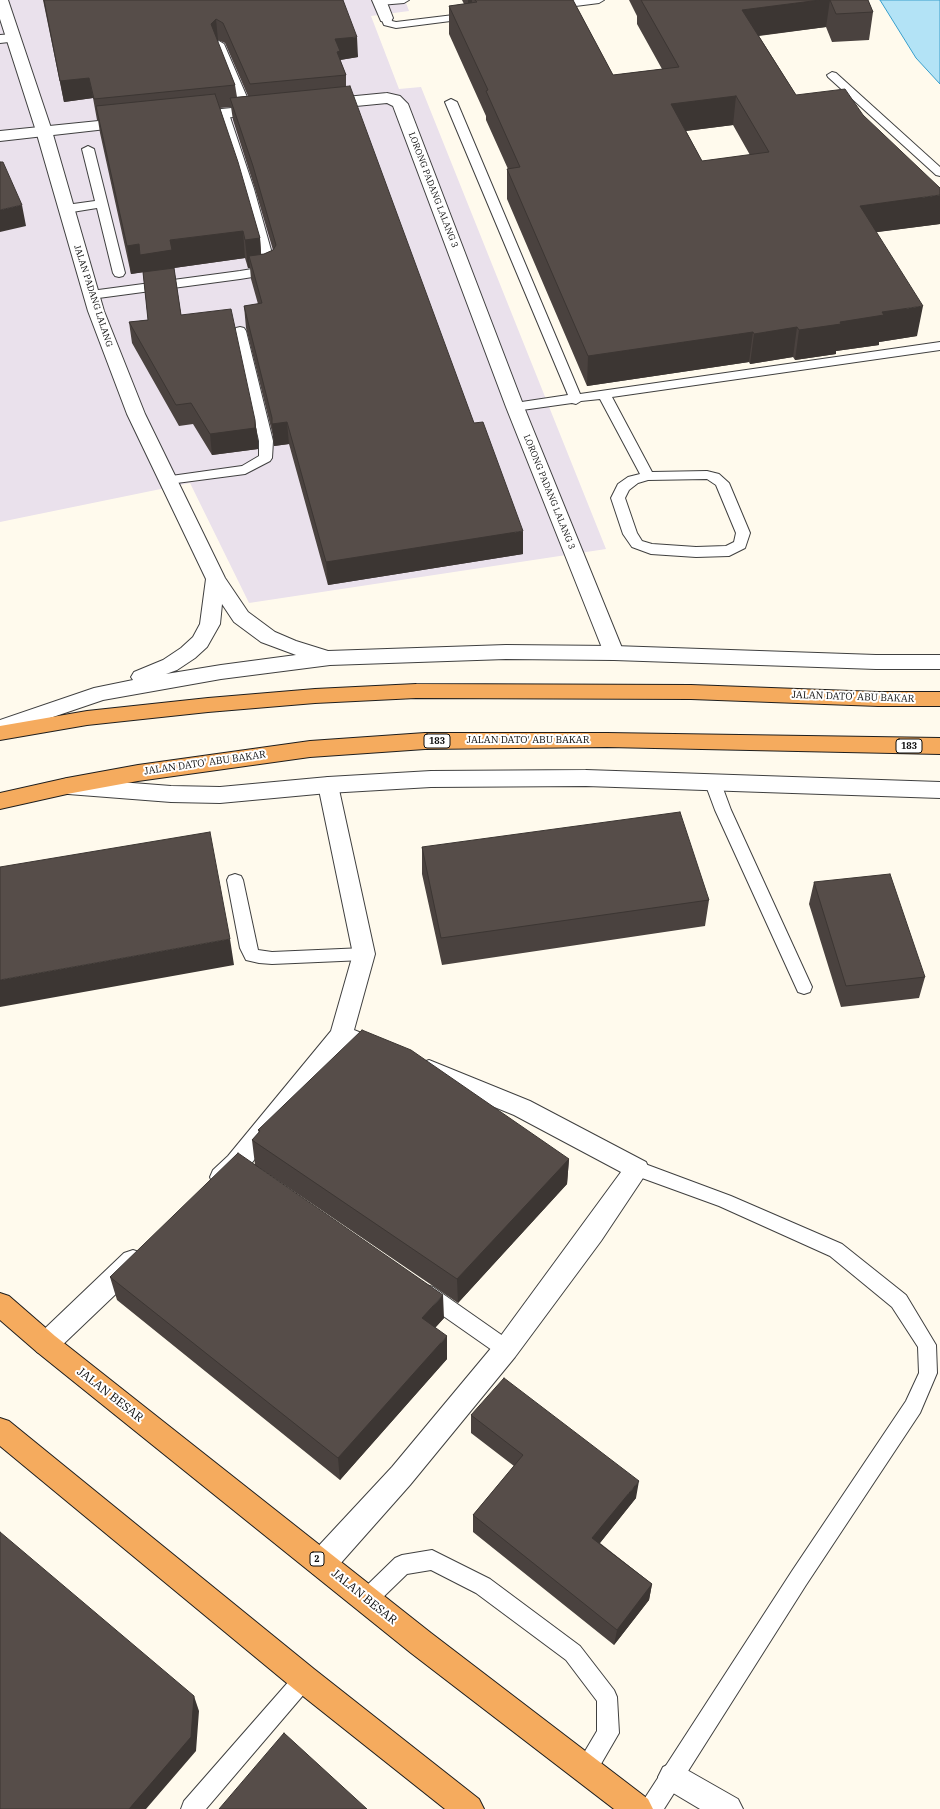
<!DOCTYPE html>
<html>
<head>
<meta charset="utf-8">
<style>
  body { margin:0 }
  canvas { display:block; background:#fffaed }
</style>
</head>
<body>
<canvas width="940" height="1809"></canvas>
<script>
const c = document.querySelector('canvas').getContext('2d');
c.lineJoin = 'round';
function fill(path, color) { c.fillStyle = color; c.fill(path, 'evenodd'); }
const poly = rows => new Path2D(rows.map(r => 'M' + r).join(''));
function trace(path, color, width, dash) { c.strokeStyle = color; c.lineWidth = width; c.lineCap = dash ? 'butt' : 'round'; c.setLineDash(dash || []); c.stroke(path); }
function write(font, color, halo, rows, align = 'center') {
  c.font = font + ' "IBM Plex Serif",serif'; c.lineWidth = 4; c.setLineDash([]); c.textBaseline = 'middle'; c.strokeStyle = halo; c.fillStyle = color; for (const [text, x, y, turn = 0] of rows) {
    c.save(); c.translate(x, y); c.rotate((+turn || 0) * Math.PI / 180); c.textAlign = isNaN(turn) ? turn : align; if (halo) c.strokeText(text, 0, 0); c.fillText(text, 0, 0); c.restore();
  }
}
fill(poly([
  [0,0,405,0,409,11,371,16,399,89,421,87,606,549,249,603,190,483,0,522]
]), '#eae1ec');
const water = poly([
  [880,0,940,0,940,84,916,58,880,0]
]);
fill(water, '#b3e3f6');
trace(water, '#3a9fcc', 1);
const service = poly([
  [376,0,409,0,404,3,380,5,376,4,375,2,376,0],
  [575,0,604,0,599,3,552,9,547,6,552,3,575,0],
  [470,13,475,16,474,18,396,28,384,25,381,18,386,15,390,16,392,21,396,22,470,13],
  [219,41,224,44,253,111,251,113,247,114,241,111,214,44,219,41],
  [832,72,836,73,940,167,940,176,936,175,828,77,827,75,832,72],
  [451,99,457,102,580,394,940,342,940,350,612,397,652,472,707,471,719,474,729,483,750,533,745,548,729,556,696,557,651,554,632,547,623,534,611,498,618,484,628,477,640,474,600,399,581,401,576,404,572,403,515,411,510,410,509,407,510,404,515,403,568,395,445,102,451,99],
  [707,479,716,485,736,533,734,542,726,546,696,547,652,544,642,541,637,533,625,498,629,490,638,483,648,480,707,479],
  [223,111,229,114,254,189,276,268,274,271,265,275,240,279,91,299,87,298,85,295,87,292,91,291,240,271,264,267,242,189,217,114,223,111],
  [88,146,94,149,125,273,123,276,119,277,115,276,113,273,97,208,66,213,60,209,66,205,95,201,82,149,88,146],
  [240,327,244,328,246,331,273,441,272,458,270,461,245,474,169,484,164,483,162,480,164,477,242,466,259,456,259,441,234,331,236,328,240,327],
  [713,777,718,779,721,783,731,810,812,987,810,992,804,994,798,992,715,810,705,783,708,779,713,777],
  [235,874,241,876,243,880,258,950,272,952,364,948,370,949,372,954,370,959,364,960,272,964,259,963,246,960,240,948,227,880,229,876,235,874],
  [637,1161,731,1196,842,1244,906,1295,936,1345,937,1373,920,1413,806,1585,664,1809,640,1809,643,1801,792,1571,906,1401,919,1373,918,1347,892,1307,830,1256,719,1206,631,1174,628,1169,631,1164,637,1161],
  [426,1285,433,1287,513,1343,515,1349,513,1355,506,1358,499,1355,419,1299,417,1293,419,1287,426,1285],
  [432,1550,490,1579,580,1646,614,1690,617,1697,619,1733,594,1776,586,1779,578,1776,575,1768,597,1731,597,1701,566,1660,476,1593,431,1570,407,1574,374,1606,367,1609,360,1606,357,1599,360,1592,395,1558,402,1555,432,1550],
  [304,1669,311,1672,314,1679,311,1686,206,1809,181,1809,184,1801,297,1672,304,1669]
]);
const minor = poly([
  [372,0,386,0,393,18,391,21,386,22,381,21,372,0],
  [13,34,18,35,20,38,18,41,0,43,0,35,13,34],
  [387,93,400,96,408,104,524,407,624,653,621,658,614,660,607,658,604,653,506,407,393,106,387,103,325,109,320,107,317,104,320,101,325,99,387,93],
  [261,105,266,107,269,110,266,113,192,122,187,120,184,117,187,114,192,112,261,105],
  [128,118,133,120,136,123,133,126,0,141,0,131,128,118],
  [328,777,335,780,338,785,375,954,354,1030,389,1044,393,1051,389,1058,381,1061,345,1047,246,1170,231,1184,222,1187,213,1184,210,1177,213,1170,228,1156,331,1031,353,954,318,785,321,780,328,777],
  [429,1060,530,1101,646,1162,649,1169,601,1241,515,1357,410,1485,332,1573,322,1576,312,1573,308,1563,312,1553,392,1467,497,1341,621,1172,514,1115,421,1077,417,1070,421,1063,429,1060],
  [133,1250,142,1253,146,1261,142,1269,55,1352,46,1356,37,1352,33,1344,37,1336,124,1253,133,1250],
  [673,1762,738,1799,743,1809,700,1809,663,1787,658,1777,663,1767,673,1762]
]);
const tertiary = poly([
  [0,0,8,0,52,131,104,311,145,414,225,578,248,612,275,632,296,641,328,651,506,645,614,646,876,655,940,655,940,669,876,669,614,660,506,659,330,665,221,679,103,700,0,735,0,720,94,688,133,680,131,677,134,672,163,660,181,648,193,637,200,624,206,579,127,414,88,311,36,131,0,19,0,0],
  [222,604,234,622,261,642,296,655,221,665,166,674,177,670,195,658,207,647,220,624,222,604],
  [586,770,940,782,940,798,586,786,431,787,328,793,220,803,171,802,68,794,61,792,58,786,61,780,68,778,171,786,220,787,328,777,431,771,586,770]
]);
const trunk = poly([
  [416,684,691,685,878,692,940,692,940,706,878,706,691,699,416,698,315,703,208,712,87,725,0,740,0,726,87,711,208,698,315,689,416,684],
  [425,733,607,733,940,738,940,754,607,747,425,749,310,757,138,781,67,794,0,809,0,793,67,778,138,765,310,741,425,733],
  [0,1293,9,1296,55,1336,431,1633,648,1799,653,1809,614,1809,411,1653,37,1352,0,1320,0,1293],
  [0,1418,9,1421,314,1669,479,1799,484,1809,445,1809,294,1689,0,1446,0,1418]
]);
trace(service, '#404040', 2);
trace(minor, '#404040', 2);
trace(tertiary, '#404040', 2);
trace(trunk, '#1e1e1e', 2);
fill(service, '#fff');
fill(minor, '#fff');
fill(tertiary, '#fff');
fill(trunk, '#f5ab5e');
fill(poly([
  [43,0,343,0,358,57,340,60,346,75,346,87,523,554,328,585,289,444,274,446,273,436,246,328,244,306,258,304,251,279,250,268,248,268,245,258,174,268,181,315,255,420,258,441,258,449,212,455,193,424,179,426,132,343,129,322,148,320,143,272,131,274,100,133,98,120,97,120,93,98,64,102],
  [218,40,225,43,248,96,237,97,235,85,217,41],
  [231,107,233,120,255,189,273,250,264,254,261,254,260,238,220,108],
  [462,0,573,0,613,75,662,69,637,24,637,16,629,0,868,0,873,12,869,40,832,42,826,27,759,36,796,95,863,115,940,224,876,232,917,336,879,342,879,345,836,351,836,354,795,360,793,357,750,364,749,362,587,386,507,199,507,169,508,169,486,120,486,116,449,34,449,6,464,4],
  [733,125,750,155,702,161,686,131],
  [422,847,709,900,705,926,442,965,422,874],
  [814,882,925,977,919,998,841,1007,809,904],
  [258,1130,569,1159,567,1184,458,1303,258,1167,444,1318,435,1328,447,1359,340,1480,117,1300,110,1277,255,1165,252,1140,259,1133],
  [471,1415,636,1498,600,1543,652,1584,649,1600,614,1645,473,1532,473,1515,514,1466,471,1433]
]), '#4a423f');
fill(poly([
  [468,0,472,0,472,11,468,12],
  [820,0,830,0,826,27,739,38,742,10],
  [216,19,218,40,213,45,211,24],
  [357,37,358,57,340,60,341,72,335,39],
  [89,78,93,98,64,102,60,81],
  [736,96,733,125,669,133,671,104],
  [940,195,940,224,855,235,860,206],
  [22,205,26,226,0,232,0,210],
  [243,231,245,258,131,274,127,246],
  [260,238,262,266,249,256,250,268,248,268,245,240],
  [923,306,917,336,879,342,879,345,836,351,836,354,795,360,799,330,882,312],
  [797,327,793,357,750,364,754,334],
  [753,332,749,362,587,386,588,356],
  [255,420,258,441,258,449,212,455,210,434],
  [287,422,289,444,274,446,272,424],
  [523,531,523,554,328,585,326,562],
  [230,939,234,965,0,1007,0,980],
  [569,1159,567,1184,458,1303,457,1279],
  [443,1295,444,1318,423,1341,422,1318],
  [447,1336,447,1359,340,1480,338,1458],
  [639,1481,636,1498,591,1554,592,1538],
  [652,1584,649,1600,614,1645,617,1630],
  [194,1696,199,1711,196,1751,146,1809,129,1809]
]), '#3c3633');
const building = poly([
  [44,0,343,0,357,37,335,39,340,51,337,52,346,75,250,84,223,23,216,19,211,24,235,85,94,99,89,78,60,81,44,0],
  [475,0,573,0,613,75,679,67,641,0,820,0,742,10,796,95,845,89,863,115,940,188,940,195,860,206,923,306,882,312,884,315,840,322,841,324,799,330,797,327,754,334,753,332,588,356,507,169,520,167,486,91,488,90,449,6,477,2,475,0],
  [736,96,769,152,702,161,671,104,736,96],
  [830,0,868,0,873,12,836,14,830,0],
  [350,86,474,423,483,422,523,531,326,562,287,422,272,424,272,418,244,306,262,303,249,256,264,254,273,250,276,245,253,166,230,98,350,86],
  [215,94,238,162,260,238,245,240,243,231,170,240,172,250,140,255,139,244,127,246,96,106,215,94],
  [0,162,3,162,22,205,0,210,0,162],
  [174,268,181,315,231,309,255,420,255,428,210,434,191,403,176,405,129,322,148,320,143,272,174,268],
  [680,812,709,900,441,938,422,847,680,812],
  [210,832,230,939,0,980,0,867,210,832],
  [890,874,925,977,846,986,814,882,890,874],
  [362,1030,411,1050,569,1159,457,1279,252,1140,260,1131,258,1130,362,1030],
  [238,1153,443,1295,422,1318,447,1336,338,1458,110,1277,238,1153],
  [504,1378,639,1481,592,1538,652,1584,617,1630,473,1515,523,1455,471,1415,504,1378],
  [0,1532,194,1696,191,1737,129,1809,0,1809,0,1532],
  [284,1733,367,1809,219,1809,284,1733]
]);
fill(building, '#564d49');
trace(building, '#3c3633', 1);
write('9px', '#0d0d0d', '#fff', [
  ["LORONG PADANG LALANG 3",433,190,69],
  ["JALAN PADANG LALANG",93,296,72],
  ["LORONG PADANG LALANG 3",549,492,68]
]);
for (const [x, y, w] of [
  [437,741,26],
  [909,746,26],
  [317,1559,14]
]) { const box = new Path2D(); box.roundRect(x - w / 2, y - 7, w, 14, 3); c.fillStyle = '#fff'; c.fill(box); trace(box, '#0d0d0d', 1); }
write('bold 9px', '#0d0d0d', null, [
  ["183",437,741],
  ["183",909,746],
  ["2",317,1559]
]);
write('10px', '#0d0d0d', '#fff', [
  ["JALAN DATO' ABU BAKAR",853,697,2],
  ["JALAN DATO' ABU BAKAR",528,740],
  ["JALAN DATO' ABU BAKAR",205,763,-8]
]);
write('12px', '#0d0d0d', '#fff', [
  ["JALAN BESAR",110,1395,38],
  ["JALAN BESAR",364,1597,39]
]);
</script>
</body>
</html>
